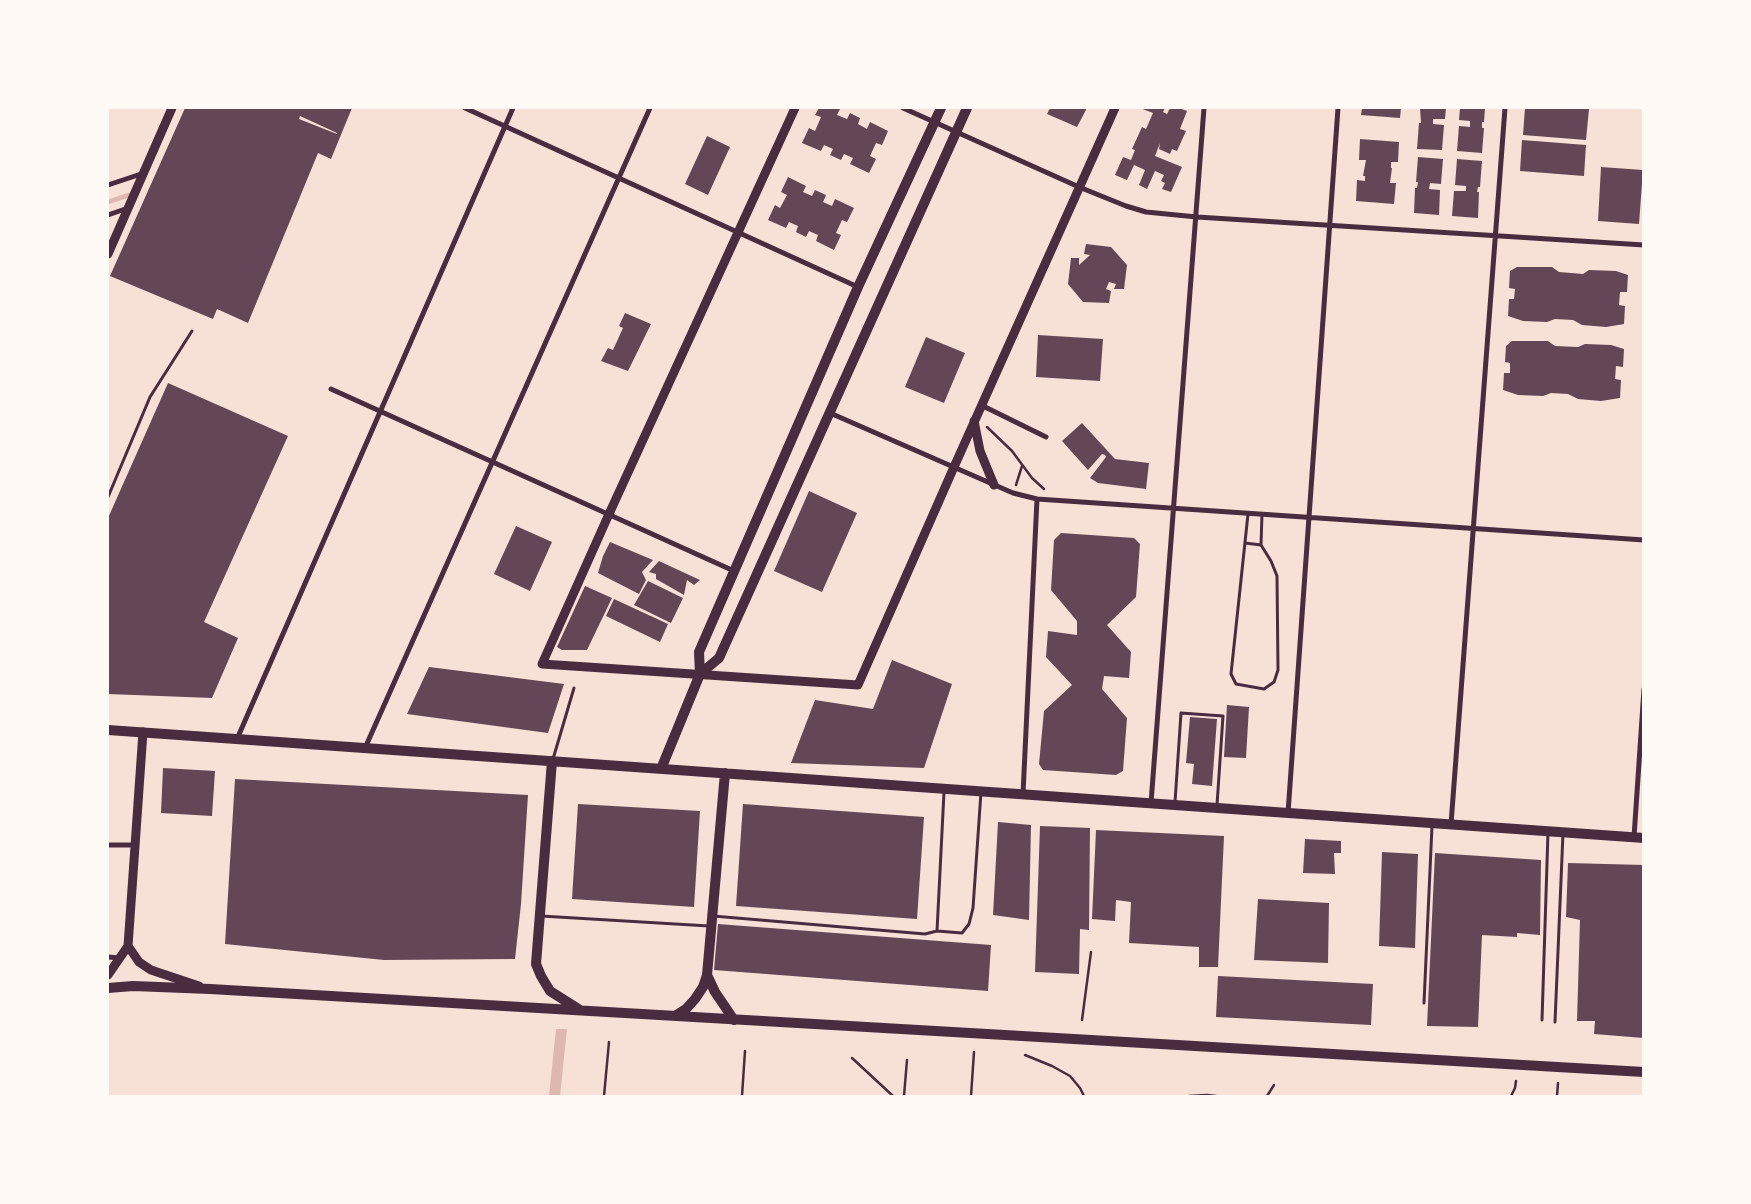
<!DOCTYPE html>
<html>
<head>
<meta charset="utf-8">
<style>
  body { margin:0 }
  #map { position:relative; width:1751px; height:1204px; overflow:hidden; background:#f7e1d7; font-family:"Fira Sans",sans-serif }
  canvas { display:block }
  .frame { position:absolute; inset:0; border:109px solid #fffaf5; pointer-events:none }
</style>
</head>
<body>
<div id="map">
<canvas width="1751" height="1204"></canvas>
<div class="frame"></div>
</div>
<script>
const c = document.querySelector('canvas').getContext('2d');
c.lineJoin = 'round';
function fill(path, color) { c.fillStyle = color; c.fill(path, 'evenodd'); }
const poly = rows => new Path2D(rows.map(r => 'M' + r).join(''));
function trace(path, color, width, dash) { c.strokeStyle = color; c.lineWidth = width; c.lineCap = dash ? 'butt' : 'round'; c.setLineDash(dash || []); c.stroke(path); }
fill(poly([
  [556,1029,567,1029,560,1096,549,1096]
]), '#dcb8b0');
trace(poly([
  [108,202,129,195]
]), '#dcb8b0', 4.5);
fill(poly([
  [185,108,352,108,331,159,318,153,248,323,217,309,213,319,110,276],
  [300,116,337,133,337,134,299,119],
  [819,108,838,108,840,109,837,115,847,119,850,113,860,118,858,124,867,129,870,122,888,131,882,145,876,143,870,156,876,159,869,173,850,164,853,158,844,154,841,160,830,155,833,149,824,145,821,151,802,143,809,128,815,131,821,117,815,115],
  [1050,108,1087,108,1077,127,1047,114],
  [1140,108,1165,108,1163,112,1167,114,1170,108,1179,108,1187,111,1180,129,1186,131,1177,151,1172,149,1170,154,1159,149,1160,143,1155,156,1182,167,1171,192,1162,189,1165,183,1161,181,1164,175,1155,171,1147,189,1139,185,1145,170,1134,165,1127,180,1115,175,1123,157,1131,160,1135,150,1132,149,1142,127,1146,129,1153,113],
  [1362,108,1401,108,1400,118,1361,115],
  [1420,108,1446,108,1445,119,1433,119,1433,124,1444,125,1442,150,1417,149,1419,123,1421,123],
  [1460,108,1485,108,1484,122,1482,122,1482,128,1484,128,1482,153,1457,151,1459,126,1470,127,1470,121,1459,120],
  [1525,108,1589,109,1586,140,1523,135],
  [707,136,730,147,708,195,685,184],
  [1360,139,1399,142,1398,162,1391,162,1391,168,1392,168,1390,183,1396,183,1394,204,1356,201,1357,180,1365,181,1365,176,1363,176,1366,160,1359,160],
  [1522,140,1586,145,1584,176,1520,171],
  [1418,157,1443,159,1441,184,1430,183,1429,189,1440,190,1439,215,1414,213,1415,188,1417,188,1418,182,1416,182],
  [1457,159,1482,161,1480,187,1478,187,1477,192,1479,192,1478,218,1452,216,1454,191,1466,191,1466,186,1455,185],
  [1601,167,1643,170,1639,224,1598,221],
  [788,177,806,186,803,192,812,196,815,190,826,195,823,202,832,206,835,199,854,208,847,222,842,220,836,233,841,235,834,250,816,241,818,235,809,231,806,237,796,232,798,226,789,222,786,228,768,220,775,205,780,208,787,195,781,192],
  [1086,244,1111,247,1127,265,1124,289,1114,289,1116,284,1109,282,1106,289,1111,291,1109,303,1083,302,1068,284,1071,258,1079,258,1079,265,1090,255,1084,254],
  [1517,267,1552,267,1559,272,1583,274,1589,270,1616,271,1628,275,1627,292,1620,292,1619,305,1625,306,1624,324,1606,327,1582,325,1573,320,1555,319,1547,322,1523,321,1508,316,1509,299,1514,299,1515,289,1509,288,1510,271],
  [625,313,651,324,628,371,601,361,608,348,613,350,623,328,619,326],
  [1038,335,1103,339,1100,381,1036,377],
  [926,337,965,353,944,403,905,387],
  [1512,341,1548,341,1555,346,1578,347,1585,344,1611,345,1624,349,1623,367,1616,366,1615,379,1621,380,1620,398,1601,401,1578,399,1568,394,1551,393,1543,396,1518,395,1503,390,1504,373,1510,373,1510,363,1505,362,1506,346],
  [168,383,288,436,204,622,238,638,212,698,108,694,108,518],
  [1082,423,1115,459,1149,463,1146,489,1098,483,1090,478,1106,457,1105,455,1102,454,1088,470,1062,441],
  [809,491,857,513,822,592,774,571],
  [516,526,552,542,530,591,494,574],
  [1061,533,1134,538,1140,544,1136,597,1107,625,1131,652,1129,678,1104,676,1102,689,1127,718,1123,771,1116,775,1043,770,1039,764,1044,711,1072,685,1046,657,1048,631,1077,635,1077,621,1051,590,1054,540],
  [610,542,653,560,642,572,646,580,639,594,598,573,603,556],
  [659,561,700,580,694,585,687,580,684,595,656,579,656,574,649,572],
  [648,581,683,598,671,623,634,605],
  [585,586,612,598,587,650,562,650,557,647],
  [614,599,668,624,660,642,606,616],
  [892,660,952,684,924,768,791,763,815,700,873,709],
  [429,667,564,684,548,733,407,714],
  [1227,705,1249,707,1246,758,1224,757],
  [1190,717,1217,719,1212,786,1192,784,1194,764,1186,763],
  [163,768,215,771,212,816,161,813],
  [235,779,528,795,521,904,515,959,384,960,225,944],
  [578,804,700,811,694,907,572,899],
  [743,804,924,817,917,919,736,906],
  [998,822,1031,825,1029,920,993,915],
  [1040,826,1090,828,1089,930,1080,929,1079,974,1035,972],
  [1096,830,1224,836,1218,967,1199,967,1199,947,1129,943,1131,902,1116,900,1115,921,1092,919],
  [1305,839,1341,841,1341,853,1334,853,1335,874,1303,873],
  [1382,852,1418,854,1415,948,1379,946],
  [1435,853,1541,860,1540,935,1517,933,1517,937,1482,935,1478,1027,1427,1026],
  [1568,863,1644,865,1644,1038,1594,1034,1595,1021,1577,1021,1580,920,1566,917],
  [1258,899,1329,903,1328,963,1254,960],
  [718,924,991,945,988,991,714,970],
  [1218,976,1373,984,1371,1025,1216,1017]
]), '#644757');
trace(poly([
  [987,427,1012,451,1032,478,1044,489],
  [1016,485,1022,466],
  [1082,1020,1091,952],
  [1025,1055,1052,1066,1070,1076,1080,1088,1084,1096],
  [852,1058,893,1096],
  [604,1096,609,1042],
  [742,1096,745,1051],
  [904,1096,907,1060],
  [971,1096,974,1052],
  [1189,1096,1207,1095,1216,1096],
  [1267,1096,1274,1085],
  [1511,1096,1515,1088,1516,1081],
  [1557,1096,1558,1083]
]), '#4a2c40', 2.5);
trace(poly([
  [108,497,150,397,192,331],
  [1248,514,1231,674,1236,684,1264,689,1274,682,1278,670,1277,576,1271,561,1261,545,1262,514],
  [1245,543,1261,545],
  [553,759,574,688],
  [944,792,937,931,962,933,969,924,973,908,981,792],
  [1175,802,1181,713,1223,716,1217,805],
  [541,916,709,926],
  [713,916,925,934,937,931],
  [1424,1003,1432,826],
  [1542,1020,1548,832],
  [1555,1022,1563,833]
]), '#4a2c40', 3);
trace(poly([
  [465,108,858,287],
  [903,108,1079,187,1126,206,1146,212,1197,217,1644,245],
  [108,185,141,174],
  [108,215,128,208],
  [331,389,734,571],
  [981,405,1046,437],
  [830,413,1013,493,1037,499,1644,540],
  [237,739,513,108],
  [365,748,650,108],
  [1023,794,1037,499],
  [1151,803,1204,108],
  [1288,813,1338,108],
  [1451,824,1505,108],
  [1634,837,1644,689],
  [108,845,136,845],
  [108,957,120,958]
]), '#4a2c40', 5);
trace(poly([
  [795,108,609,514,542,664,858,685,954,467,1115,108],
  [108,254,172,108],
  [974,421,980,451,994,485],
  [128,946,139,962,151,970,199,986],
  [108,975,128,946,143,732]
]), '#4a2c40', 9);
trace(poly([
  [700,674,719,658,967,108],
  [108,730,1644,838],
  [552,761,536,964,541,976,550,991,580,1010],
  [661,769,700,674,699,652,858,287,941,108],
  [707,975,715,992,734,1020],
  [108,988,133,986,210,989,1644,1072],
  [675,1016,686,1009,695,999,703,987,707,975,725,773]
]), '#4a2c40', 10);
</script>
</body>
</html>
